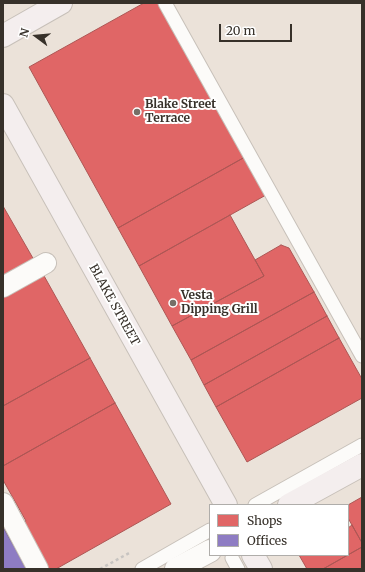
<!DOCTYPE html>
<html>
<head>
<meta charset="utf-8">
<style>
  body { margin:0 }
  #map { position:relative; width:365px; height:572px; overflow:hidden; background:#ebe2d9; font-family:Merriweather,serif }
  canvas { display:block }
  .frame { position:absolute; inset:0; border:4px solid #37312a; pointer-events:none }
  .legend { position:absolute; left:209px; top:504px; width:140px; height:52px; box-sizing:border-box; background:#fff; border:1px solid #afadaa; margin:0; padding:5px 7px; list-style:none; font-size:12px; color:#37312a }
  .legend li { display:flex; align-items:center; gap:8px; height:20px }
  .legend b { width:20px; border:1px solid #afadaa }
  .north { position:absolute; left:16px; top:16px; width:40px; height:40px; -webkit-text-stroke:3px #fff; paint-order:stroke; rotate:286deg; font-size:11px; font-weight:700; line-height:16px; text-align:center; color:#37312a }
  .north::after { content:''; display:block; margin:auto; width:14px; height:18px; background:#37312a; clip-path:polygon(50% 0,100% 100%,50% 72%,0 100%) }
  .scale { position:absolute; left:219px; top:24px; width:73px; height:18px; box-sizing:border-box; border:2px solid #37312a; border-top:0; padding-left:5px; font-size:12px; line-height:14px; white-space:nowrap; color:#37312a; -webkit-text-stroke:3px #fff; paint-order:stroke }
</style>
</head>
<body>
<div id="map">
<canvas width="365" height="572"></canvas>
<div class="frame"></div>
<ul class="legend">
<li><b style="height:11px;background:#e06666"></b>Shops</li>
<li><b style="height:11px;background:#8e7cc3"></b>Offices</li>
</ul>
<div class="north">N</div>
<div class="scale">20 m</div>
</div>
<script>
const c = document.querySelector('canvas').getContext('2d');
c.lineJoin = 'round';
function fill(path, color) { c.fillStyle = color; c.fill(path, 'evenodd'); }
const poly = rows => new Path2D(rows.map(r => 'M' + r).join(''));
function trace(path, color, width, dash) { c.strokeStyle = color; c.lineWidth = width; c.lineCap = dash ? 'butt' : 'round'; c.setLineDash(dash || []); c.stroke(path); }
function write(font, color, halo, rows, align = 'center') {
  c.font = font + ' Merriweather,serif'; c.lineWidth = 4; c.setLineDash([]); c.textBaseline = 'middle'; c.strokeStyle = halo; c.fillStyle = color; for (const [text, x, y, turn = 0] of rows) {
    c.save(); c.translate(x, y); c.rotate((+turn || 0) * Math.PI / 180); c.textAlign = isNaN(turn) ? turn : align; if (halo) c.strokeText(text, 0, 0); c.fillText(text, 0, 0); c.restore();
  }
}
const shops = poly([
  [144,3,160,3,245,157,118,228,29,67,144,3],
  [245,157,266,195,139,266,118,228,245,157],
  [3,206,34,260,3,277,3,206],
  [230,215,264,276,172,326,139,266,230,215],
  [281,245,289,248,314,292,191,360,172,326,264,276,255,260,281,245],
  [43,274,90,358,3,406,3,296,43,274],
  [314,292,327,316,204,385,191,360,314,292],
  [327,316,339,338,216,407,204,385,327,316],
  [339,338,362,379,362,398,247,462,216,407,339,338],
  [90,358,115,403,3,466,3,406,90,358],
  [115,403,171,504,56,569,47,569,22,524,26,521,3,480,3,466,115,403],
  [362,497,362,541,361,541,348,518,348,505,362,497],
  [3,521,30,569,3,569,3,521],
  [352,525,362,543,362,547,323,569,307,569,299,555,348,555,348,528,352,525],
  [362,547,362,569,323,569,362,547]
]);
fill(shops, '#e06666');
trace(shops, '#ad5654', 1);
const offices = poly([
  [3,527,16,550,26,569,3,569,3,527]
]);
fill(offices, '#8e7cc3');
trace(offices, '#746695', 1);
const service = poly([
  [165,3,362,356],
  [255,505,362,445],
  [232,558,238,569],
  [142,569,210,530]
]);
const pedestrian = poly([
  [3,287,46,263],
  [3,503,38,569]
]);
const tertiary = poly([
  [176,569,210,551]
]);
const secondary = poly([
  [3,36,61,3],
  [3,105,226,505],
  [289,505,362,465],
  [253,555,261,569]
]);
trace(service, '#c7c0b9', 15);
trace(pedestrian, '#c7c0b9', 22);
trace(tertiary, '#c7c0b9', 24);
trace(secondary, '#c7c0b9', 24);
trace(poly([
  [100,569,131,552]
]), '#c7c4c1', 2.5, [3, 3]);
trace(service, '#fcfbf9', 13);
trace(pedestrian, '#fcfbf9', 20);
trace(tertiary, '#fcfbf9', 22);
trace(secondary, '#f4eeee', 22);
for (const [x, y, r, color] of [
  [137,112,4,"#766f67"],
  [173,303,4,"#766f67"]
]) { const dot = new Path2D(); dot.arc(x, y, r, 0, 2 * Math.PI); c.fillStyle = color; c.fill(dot); trace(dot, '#fff', 1.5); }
write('bold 12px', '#37312a', '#fff', [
  ["Blake Street",145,105],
  ["Terrace",145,119],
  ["Vesta",181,296],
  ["Dipping Grill",181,310]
], 'left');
write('12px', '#37312a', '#fff', [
  ["BLAKE STREET",114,305,61]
]);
</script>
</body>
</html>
